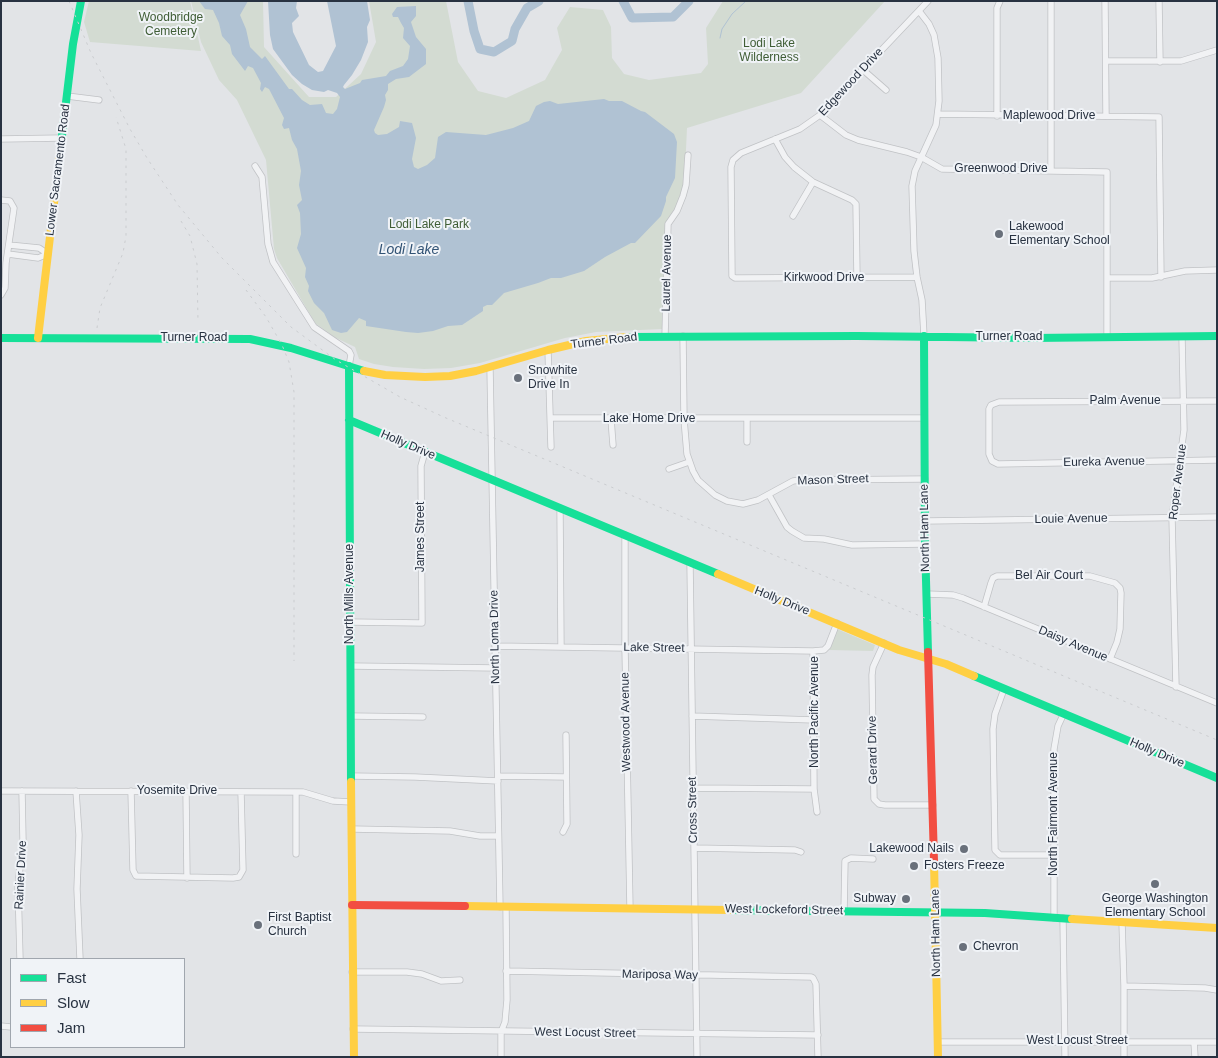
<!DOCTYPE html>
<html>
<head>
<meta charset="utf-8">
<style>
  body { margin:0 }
  #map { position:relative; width:1218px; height:1058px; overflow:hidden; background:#e2e4e7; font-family:Arial,sans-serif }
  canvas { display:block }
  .frame { position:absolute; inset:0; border:2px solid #283241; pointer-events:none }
  .legend { position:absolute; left:10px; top:958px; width:175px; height:90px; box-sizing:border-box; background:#f0f3f7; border:1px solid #a0a6ae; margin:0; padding:6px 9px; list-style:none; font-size:15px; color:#283241 }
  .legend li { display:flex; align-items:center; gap:10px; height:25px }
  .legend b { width:25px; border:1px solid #a0a6ae }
</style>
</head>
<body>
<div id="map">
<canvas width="1218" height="1058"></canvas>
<div class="frame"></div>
<ul class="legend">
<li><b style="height:6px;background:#16e098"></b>Fast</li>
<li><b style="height:6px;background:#ffcf43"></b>Slow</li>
<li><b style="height:6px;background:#f24e42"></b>Jam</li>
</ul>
</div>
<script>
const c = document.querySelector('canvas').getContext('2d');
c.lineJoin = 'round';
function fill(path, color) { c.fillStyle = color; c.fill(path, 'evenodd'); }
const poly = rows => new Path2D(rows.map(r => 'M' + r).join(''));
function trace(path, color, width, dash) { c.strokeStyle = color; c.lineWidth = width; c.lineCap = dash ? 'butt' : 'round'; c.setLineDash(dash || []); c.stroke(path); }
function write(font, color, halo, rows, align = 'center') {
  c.font = font + ' Arial,sans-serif'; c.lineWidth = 4; c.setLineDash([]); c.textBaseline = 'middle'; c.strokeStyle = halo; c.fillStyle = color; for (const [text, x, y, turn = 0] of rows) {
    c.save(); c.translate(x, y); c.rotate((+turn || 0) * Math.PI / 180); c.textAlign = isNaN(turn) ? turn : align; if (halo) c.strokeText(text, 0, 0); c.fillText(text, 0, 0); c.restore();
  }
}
fill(poly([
  [89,1,190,1,201,51,90,42,84,22],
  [191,1,263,1,264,47,309,97,336,97,361,74,376,42,369,1,446,1,458,62,478,91,506,98,545,80,562,50,557,28,570,7,603,10,611,27,612,58,624,74,649,80,701,73,708,64,706,28,723,1,885,1,801,93,687,128,685,171,682,195,665,228,662,329,596,332,565,338,480,363,451,368,424,369,393,367,374,364,359,359,355,347,334,337,315,323,277,258,274,249,266,160,237,100,219,80,201,42],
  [837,629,875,645,873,651,829,650]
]), '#d3dbd2');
fill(poly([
  [199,1,248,1,240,15,246,29,250,47,262,59,265,56,289,89,292,89,302,100,310,105,322,104,326,113,333,114,337,109,340,97,337,93,328,90,324,92,312,90,302,84,292,75,273,49,270,35,268,1,297,1,296,8,299,16,292,23,293,32,309,65,318,72,323,71,336,46,327,1,367,1,370,20,367,27,368,42,361,60,352,75,344,85,343,87,345,89,360,83,362,80,386,76,390,71,403,66,408,59,410,46,403,38,404,28,401,23,398,17,393,17,392,14,397,7,416,6,416,16,411,22,416,37,426,49,426,64,409,77,396,79,388,84,388,90,385,95,386,100,384,107,374,130,375,133,378,135,387,134,399,127,400,121,412,123,416,138,412,159,414,167,418,169,427,165,435,158,438,137,446,132,486,135,513,128,529,121,536,106,544,102,550,101,558,104,604,99,609,101,622,101,641,111,645,112,674,134,677,142,675,178,666,197,666,201,661,216,635,243,631,243,605,257,584,271,561,278,551,278,538,283,504,293,492,305,487,305,483,307,483,311,462,325,448,326,433,331,418,333,406,332,366,326,366,321,359,318,347,332,341,333,332,330,324,313,314,303,308,291,309,286,305,277,306,268,297,248,301,234,300,213,297,205,302,200,299,185,301,171,297,149,292,140,289,128,284,129,282,125,284,118,269,89,265,87,262,92,260,89,261,83,253,68,248,66,245,71,232,54,230,45,222,36,219,23,213,10,205,9]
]), '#b0c2d3');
trace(poly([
  [720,38,722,29,732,14,746,1]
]), '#b0c2d3', 1);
trace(poly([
  [468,1,474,31,480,49,494,52,512,41,515,29,527,8,539,1],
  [623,1,632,18,673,17,689,1]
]), '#b0c2d3', 9);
const street = poly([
  [1051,1,1051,170],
  [1105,1,1106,116],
  [1159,1,1160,62],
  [919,11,929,24,934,35,938,58,939,101,936,125,915,171,912,186,914,251,917,277,922,300,924,336],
  [1106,61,1181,61,1217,50],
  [862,69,886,90],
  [67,96,99,100],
  [938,114,1159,117,1161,277],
  [820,115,846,135,858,140,907,152,921,157,942,169,1107,172,1107,337],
  [997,116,997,8,1000,1],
  [1,139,62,138],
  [775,139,785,157,794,167,813,182,852,200,856,204,857,278],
  [255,166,262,177,268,244,273,262,314,327,349,351,351,355,349,366],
  [1,200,10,201,14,208,6,263,5,288,1,295],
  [793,216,813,182],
  [9,245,39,248,48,254],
  [8,254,38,258,48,254],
  [917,277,735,278,732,276,731,167,733,160,741,153,800,129,820,115,928,1],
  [1107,278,1152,278,1185,271,1217,270],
  [665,336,668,224,677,211,683,196,686,185,688,155],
  [683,336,684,419,687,454,693,471,698,480,715,495,727,501,743,504,758,500,793,481,801,480,925,479],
  [548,350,551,447],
  [490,368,500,907],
  [1217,401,999,402,991,405,989,409,989,454,992,461,998,464,1217,460],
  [551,418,924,418],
  [611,419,613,445],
  [747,419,747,442],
  [669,469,689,462],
  [769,495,787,527,792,531,804,538,824,539,852,545,925,544],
  [560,508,561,647],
  [926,521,1217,517],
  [625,535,625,648,630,908],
  [690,563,697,1057],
  [927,594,953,595,963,598,1217,703],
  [984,607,991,583,993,578,997,576,1090,576,1115,583,1120,588,1121,593,1120,629,1117,642,1110,659],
  [350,622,422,623,421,466,425,452],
  [884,643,873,667,872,675,874,799,879,804,885,805,933,805],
  [495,646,813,651,824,650,828,646,837,623],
  [813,651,814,789,817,812],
  [351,666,496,668],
  [1176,687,1172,517,1184,430,1182,337],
  [1004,689,995,714,993,729,995,850,1000,855,1054,855],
  [351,716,423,717],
  [692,716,814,720],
  [351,776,415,777,498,781],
  [498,776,566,777],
  [693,788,814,789],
  [1,791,303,792,333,801,351,802],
  [76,791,79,835,77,889,80,959],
  [131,791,133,870,136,876,233,878,239,877,243,870,241,792],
  [186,791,187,878],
  [296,792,296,854],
  [352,829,450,831,480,836,498,836],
  [563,832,567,824,566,735],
  [694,848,795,850,801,852],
  [844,912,845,861,851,858,873,859],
  [1054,918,1054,749,1058,726,1064,713],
  [1063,918,1065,1057],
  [1122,922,1124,986,1124,1057],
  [20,959,18,885,23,841,22,791],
  [506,971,811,977,813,978,816,984,818,1057],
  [352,972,407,972,422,974,441,981,460,980],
  [1124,986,1205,988,1217,990],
  [1,1026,11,1027],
  [353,1029,818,1035],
  [938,1042,1217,1042],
  [1194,1042,1195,1057],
  [501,1057,501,1032,505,1022,507,1000,506,907]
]);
trace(street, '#c0c2c5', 7);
trace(street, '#f1f2f4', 5.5);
trace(poly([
  [61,144,73,44,81,1],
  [924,336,925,544,928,652],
  [627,337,857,336,1033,338,1217,336],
  [1,338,250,339,291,348,364,371],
  [349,366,351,782],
  [349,420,718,574],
  [974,676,1217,778],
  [730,910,985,913,1072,919]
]), '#16e098', 8);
trace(poly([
  [38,338,61,144],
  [364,371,385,375,425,377,450,376,476,371,548,350,586,341,627,337],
  [718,574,899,650,946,664,974,676],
  [351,782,354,1057],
  [934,861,938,1057],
  [465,906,730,910],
  [1072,919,1217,928]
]), '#ffcf43', 8);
trace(poly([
  [928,652,934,861],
  [352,905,465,906]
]), '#f24e42', 8);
trace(poly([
  [69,1,91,53,130,129,147,158,178,205,222,258,291,327,336,360,400,397,446,418,1217,740],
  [181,221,190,236,197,264,198,322],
  [246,290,266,317,282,345,289,362,294,392,294,661],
  [97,328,100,308,123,253,126,236,126,149,116,117]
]), '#cacccf', 1, [2.5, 5]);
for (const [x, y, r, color] of [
  [999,234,5,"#69707b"],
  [518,378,5,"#69707b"],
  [964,849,5,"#69707b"],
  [914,866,5,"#69707b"],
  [1155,884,5,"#69707b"],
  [906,899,5,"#69707b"],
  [258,925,5,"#69707b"],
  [963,947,5,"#69707b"]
]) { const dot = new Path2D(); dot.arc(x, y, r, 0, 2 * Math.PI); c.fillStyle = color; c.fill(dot); trace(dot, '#f0f3f7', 2); }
write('12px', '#3f5d35', '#f0f3f7', [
  ["Woodbridge",171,18],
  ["Cemetery",171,32],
  ["Lodi Lake",769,44],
  ["Wilderness",769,58],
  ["Lodi Lake Park",429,225]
]);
write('12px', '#283241', '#f0f3f7', [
  ["Edgewood Drive",851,82,-47],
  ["Maplewood Drive",1049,116],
  ["Greenwood Drive",1001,169],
  ["Lower Sacramento Road",58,170,-83],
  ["Laurel Avenue",667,273,-89],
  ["Kirkwood Drive",824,278],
  ["Turner Road",1009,337],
  ["Turner Road",194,338],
  ["Turner Road",604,341,-7],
  ["Palm Avenue",1125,401],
  ["Lake Home Drive",649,419],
  ["Holly Drive",408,445,23],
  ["Eureka Avenue",1104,462,-1],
  ["Mason Street",833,480,-2],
  ["Roper Avenue",1178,482,-83],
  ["Louie Avenue",1071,519,-1],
  ["North Ham Lane",925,528,-91],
  ["James Street",421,537,-90],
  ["Bel Air Court",1049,576],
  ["North Mills Avenue",350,594,-90],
  ["Holly Drive",782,601,22],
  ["North Loma Drive",495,637,-91],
  ["Daisy Avenue",1073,644,23],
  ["Lake Street",654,648,1],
  ["North Pacific Avenue",815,712,-90],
  ["Westwood Avenue",626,722,-91],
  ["Gerard Drive",873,750,-91],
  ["Holly Drive",1157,753,23],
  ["Yosemite Drive",177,791],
  ["Cross Street",693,810,-91],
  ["North Fairmont Avenue",1054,814,-90],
  ["Rainier Drive",21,875,-87],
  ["West Lockeford Street",784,910,1],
  ["North Ham Lane",936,933,-91],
  ["Mariposa Way",660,975,1],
  ["West Locust Street",585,1033,1],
  ["West Locust Street",1077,1041]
]);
write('12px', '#283241', '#f0f3f7', [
  ["Lakewood",1009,227],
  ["Elementary School",1009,241],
  ["Snowhite",528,371],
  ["Drive In",528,385],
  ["Lakewood Nails",954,849,"right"],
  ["Fosters Freeze",924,866],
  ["Subway",896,899,"right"],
  ["George Washington",1155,899,"center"],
  ["Elementary School",1155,913,"center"],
  ["First Baptist",268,918],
  ["Church",268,932],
  ["Chevron",973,947]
], 'left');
write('italic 14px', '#325375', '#f0f3f7', [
  ["Lodi Lake",409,250]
]);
</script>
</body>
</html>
